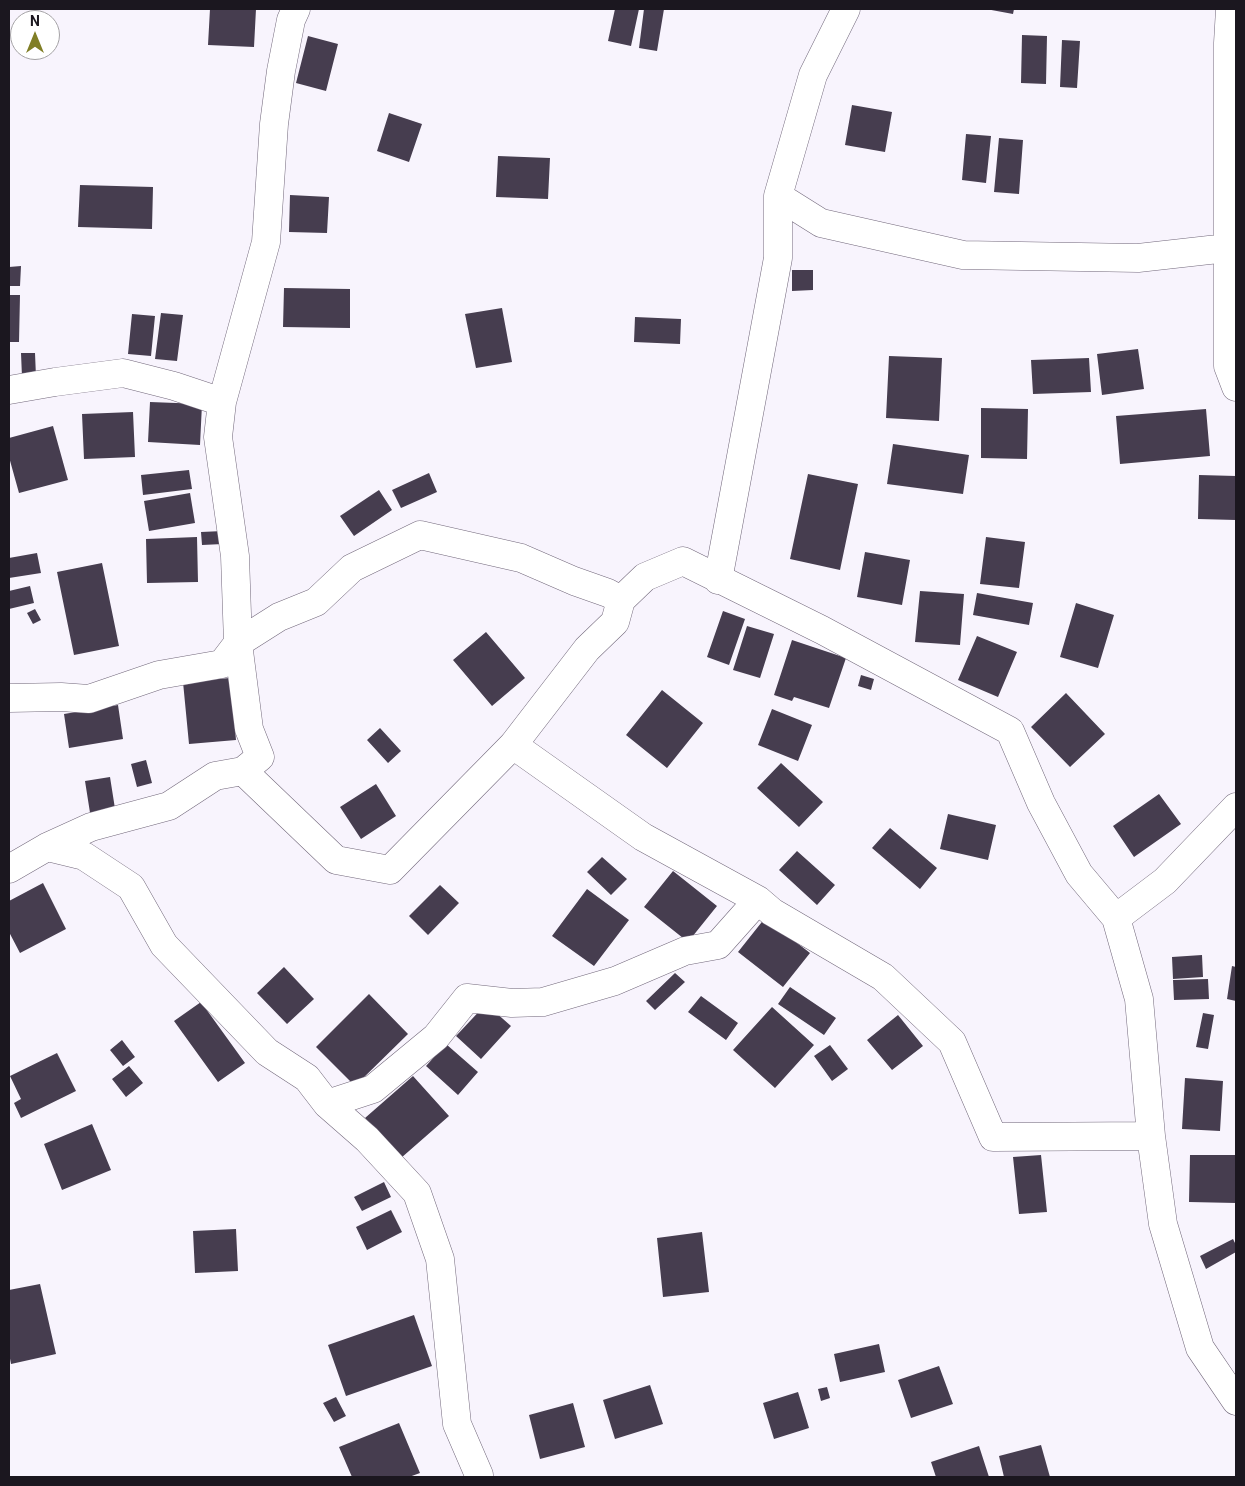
<!DOCTYPE html>
<html>
<head>
<meta charset="utf-8">
<style>
  body { margin:0 }
  #map { position:relative; width:1245px; height:1486px; overflow:hidden; background:#f8f4fd; font-family:Roboto,sans-serif }
  canvas { display:block }
  .frame { position:absolute; inset:0; border:10px solid #1b171f; pointer-events:none }
  .north { position:absolute; left:10px; top:10px; width:50px; height:50px; box-sizing:border-box; background:#fff; border:1px solid #a4a2a5; border-radius:50%; rotate:0deg; font-size:14px; font-weight:700; line-height:20px; text-align:center; color:#1b171f }
  .north::after { content:''; display:block; margin:auto; width:18px; height:22px; background:#807e26; clip-path:polygon(50% 0,100% 100%,50% 72%,0 100%) }
</style>
</head>
<body>
<div id="map">
<canvas width="1245" height="1486"></canvas>
<div class="frame"></div>
<div class="north">N</div>
</div>
<script>
const c = document.querySelector('canvas').getContext('2d');
c.lineJoin = 'round';
function fill(path, color) { c.fillStyle = color; c.fill(path, 'evenodd'); }
const poly = rows => new Path2D(rows.map(r => 'M' + r).join(''));
function trace(path, color, width, dash) { c.strokeStyle = color; c.lineWidth = width; c.lineCap = dash ? 'butt' : 'round'; c.setLineDash(dash || []); c.stroke(path); }
fill(poly([
  [210,9,256,9,254,47,208,45],
  [615,9,639,9,631,46,608,41],
  [644,9,664,9,657,51,639,48],
  [986,9,1014,9,1013,14],
  [1022,35,1047,36,1046,84,1021,83],
  [308,36,338,44,326,91,296,83],
  [1062,40,1080,41,1077,88,1060,87],
  [852,105,892,112,885,152,845,145],
  [389,113,422,124,409,162,377,151],
  [966,134,991,136,986,183,962,180],
  [999,138,1023,140,1019,194,994,192],
  [498,156,550,158,548,199,496,197],
  [80,185,153,187,152,229,78,227],
  [290,195,329,197,327,233,289,232],
  [21,266,20,286,9,286,9,267],
  [792,270,813,270,813,290,792,291],
  [284,288,350,289,350,328,283,327],
  [9,295,20,295,19,342,9,342],
  [502,308,512,362,476,368,465,314],
  [161,313,183,315,177,361,155,359],
  [132,314,155,316,151,356,128,354],
  [635,317,681,319,680,344,634,342],
  [1138,349,1144,389,1102,395,1097,354],
  [21,353,35,353,36,377,22,377],
  [889,356,942,358,939,421,886,418],
  [1089,358,1091,392,1033,394,1031,360],
  [150,402,202,404,200,445,148,442],
  [981,408,1028,409,1027,459,981,458],
  [1206,409,1210,456,1120,464,1116,416],
  [133,412,135,457,84,459,82,414],
  [53,426,68,480,19,493,9,457,9,438],
  [893,444,969,455,963,494,887,484],
  [189,470,192,489,143,495,141,475],
  [429,473,437,492,401,508,392,490],
  [808,474,858,484,840,570,790,559],
  [1199,475,1236,476,1236,520,1198,519],
  [379,490,392,510,354,536,340,516],
  [190,493,195,523,149,531,144,501],
  [223,531,223,544,202,545,201,532],
  [197,537,198,582,147,583,146,539],
  [986,537,1025,542,1019,588,980,584],
  [865,552,910,560,902,605,857,597],
  [37,553,41,573,9,578,9,558],
  [102,563,119,646,74,655,57,572],
  [30,586,34,603,9,609,9,591],
  [920,591,964,594,960,645,915,642],
  [977,593,1033,603,1029,625,973,615],
  [1076,603,1114,615,1098,668,1060,657],
  [35,609,41,620,33,624,27,613],
  [723,611,745,619,729,665,707,657],
  [747,626,774,634,760,678,733,670],
  [486,632,525,678,492,706,453,660],
  [977,636,1017,652,998,697,958,680],
  [792,640,846,658,829,708,794,697,792,701,774,695],
  [861,675,874,679,871,690,858,686],
  [230,678,236,740,189,744,183,682],
  [662,690,703,723,667,768,626,735],
  [1066,693,1105,734,1070,767,1031,727],
  [118,705,123,739,69,748,64,714],
  [772,709,812,725,798,761,758,745],
  [380,728,401,751,388,763,367,740],
  [146,760,152,783,137,787,131,764],
  [781,763,823,802,799,827,757,788],
  [110,777,116,815,91,819,85,781],
  [376,784,396,816,361,839,340,807],
  [1159,794,1181,824,1134,857,1113,826],
  [948,814,996,825,988,860,940,849],
  [890,828,937,868,920,889,872,848],
  [797,851,835,885,817,905,779,870],
  [602,857,627,879,611,895,587,872],
  [673,871,717,906,688,942,644,907],
  [43,883,66,929,20,953,9,932,9,901],
  [440,885,459,903,428,935,409,916],
  [587,889,629,920,594,966,552,936],
  [765,918,810,953,783,987,738,952],
  [1202,955,1203,977,1173,979,1172,957],
  [1232,966,1236,967,1236,1001,1227,999],
  [284,967,314,999,287,1024,257,993],
  [675,973,685,982,655,1010,646,1001],
  [1208,979,1209,999,1174,1000,1173,980],
  [790,987,836,1018,824,1035,778,1004],
  [369,994,408,1034,355,1086,316,1047],
  [701,996,738,1023,726,1040,688,1012],
  [201,1002,245,1063,218,1082,174,1021],
  [486,1004,511,1026,481,1059,456,1036],
  [772,1007,814,1045,775,1088,733,1050],
  [1203,1013,1214,1015,1208,1049,1196,1047],
  [898,1015,923,1046,892,1070,867,1040],
  [122,1040,135,1057,123,1066,110,1050],
  [446,1044,478,1072,458,1095,426,1066],
  [830,1045,848,1069,832,1081,814,1056],
  [57,1053,76,1091,21,1118,14,1103,21,1099,10,1076],
  [129,1066,143,1083,126,1097,112,1079],
  [413,1076,449,1116,401,1158,365,1118],
  [1185,1078,1223,1081,1220,1131,1182,1129],
  [92,1124,111,1170,62,1190,44,1144],
  [1041,1155,1047,1212,1019,1214,1013,1157],
  [1190,1155,1236,1155,1236,1203,1189,1202],
  [384,1182,391,1197,362,1211,354,1197],
  [391,1210,402,1232,367,1250,356,1227],
  [236,1229,238,1271,195,1273,193,1231],
  [702,1232,709,1292,663,1297,657,1238],
  [1233,1239,1236,1245,1236,1252,1206,1269,1200,1256],
  [40,1284,56,1354,11,1364,9,1353,9,1290],
  [414,1315,432,1366,346,1396,328,1345],
  [879,1344,885,1372,840,1382,834,1354],
  [939,1366,953,1404,911,1418,898,1380],
  [650,1385,663,1424,615,1439,603,1400],
  [827,1387,830,1398,821,1401,818,1389],
  [798,1392,809,1428,774,1439,763,1403],
  [336,1397,346,1416,334,1422,323,1403],
  [573,1403,585,1447,540,1459,529,1415],
  [399,1423,420,1473,409,1477,352,1477,339,1447],
  [1041,1445,1050,1477,1004,1477,999,1456],
  [979,1446,989,1477,936,1477,931,1462]
]), '#463d4f');
const street = poly([
  [1230,9,1228,43,1228,366,1236,387],
  [778,196,821,223,963,255,1138,258,1236,247],
  [9,390,55,382,123,373,174,386,222,402],
  [718,580,778,258,778,196,813,75,846,9],
  [9,698,61,697,89,699,159,675,222,664,238,643,235,556,218,437,222,402,266,242,274,124,281,71,291,20,296,9],
  [513,745,643,837,758,900,772,912,883,977,952,1042,993,1137,1151,1136],
  [243,771,260,757,249,729,238,643,279,617,316,602,352,568,420,535,521,558,574,581,608,593,621,600],
  [47,847,84,856,131,887,164,945,267,1052,307,1078,327,1104,367,1139,417,1193,440,1259,457,1424,479,1475],
  [9,869,47,847,91,827,169,806,215,776,243,771,336,860,390,870,513,745,587,649,615,622,621,600,645,577,683,561,822,630,1010,731,1041,803,1079,874,1116,918,1139,999,1151,1136,1163,1224,1200,1348,1236,1401],
  [1116,918,1165,881,1236,807],
  [327,1104,373,1089,436,1037,467,998,512,1003,543,1002,615,981,685,951,718,945,758,900]
]);
trace(street, '#72687b', 29);
trace(street, '#fff', 28);
</script>
</body>
</html>
